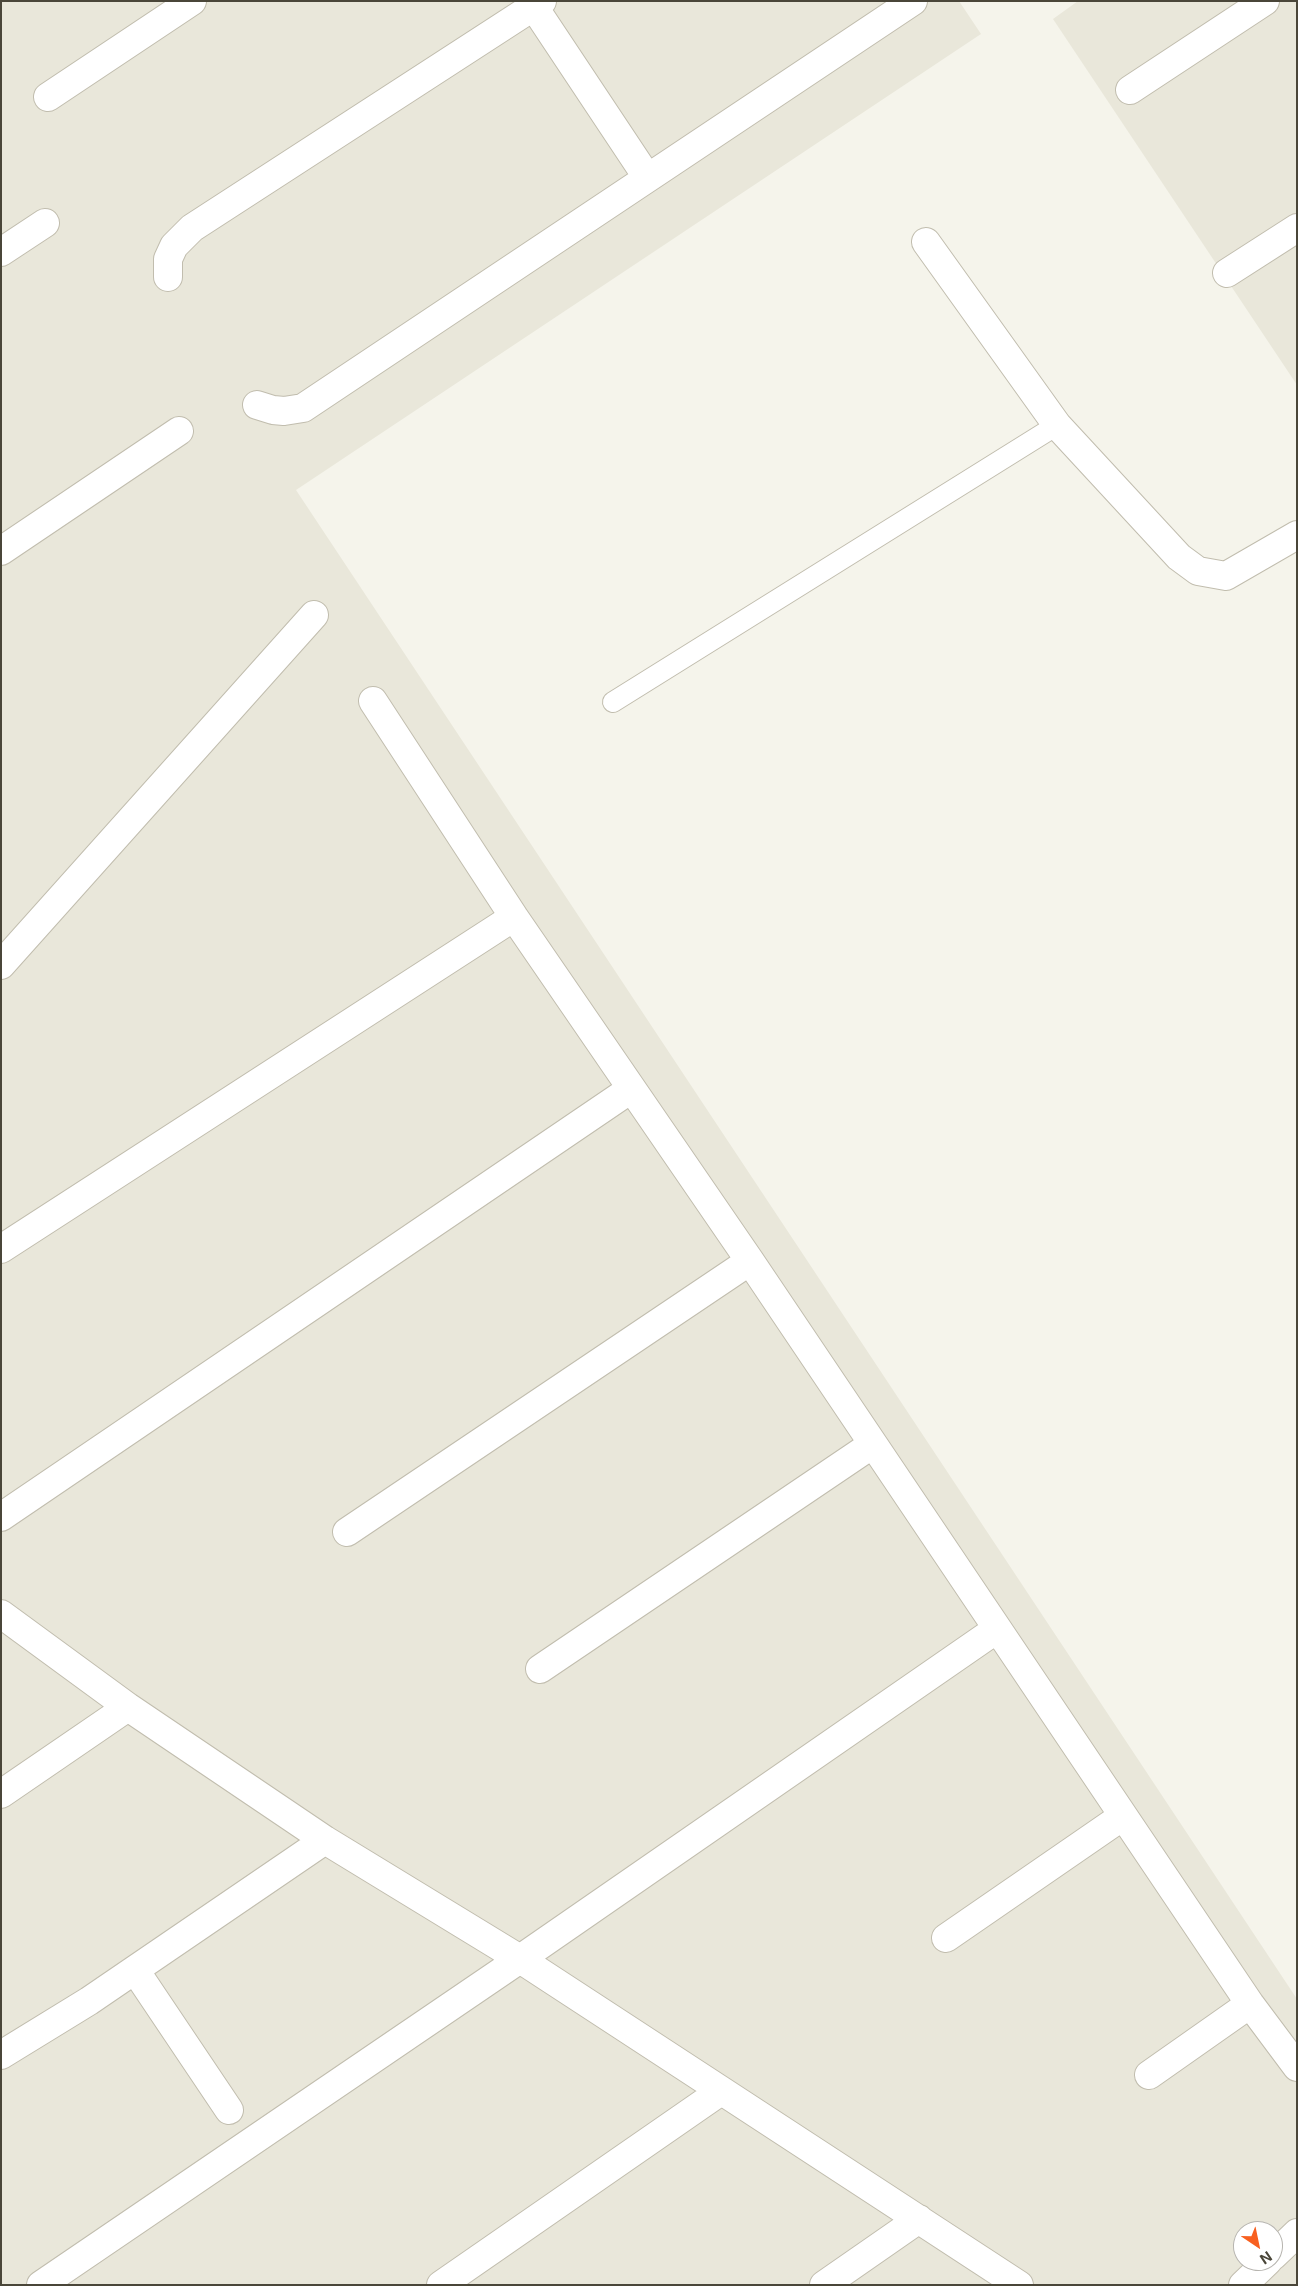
<!DOCTYPE html>
<html>
<head>
<meta charset="utf-8">
<style>
  body { margin:0 }
  #map { position:relative; width:1298px; height:2286px; overflow:hidden; background:#f5f4eb; font-family:Inter,sans-serif }
  canvas { display:block }
  .frame { position:absolute; inset:0; border:2px solid #4a4639; pointer-events:none }
  .north { position:absolute; left:1233px; top:2221px; width:50px; height:50px; box-sizing:border-box; background:#fff; border:1px solid #b7b5b0; border-radius:50%; rotate:146deg; font-size:14px; font-weight:700; line-height:20px; text-align:center; color:#4a4639 }
  .north::after { content:''; display:block; margin:auto; width:18px; height:22px; background:#f86020; clip-path:polygon(50% 0,100% 100%,50% 72%,0 100%) }
</style>
</head>
<body>
<div id="map">
<canvas width="1298" height="2286"></canvas>
<div class="frame"></div>
<div class="north">N</div>
</div>
<script>
const c = document.querySelector('canvas').getContext('2d');
c.lineJoin = 'round';
function fill(path, color) { c.fillStyle = color; c.fill(path, 'evenodd'); }
const poly = rows => new Path2D(rows.map(r => 'M' + r).join(''));
function trace(path, color, width, dash) { c.strokeStyle = color; c.lineWidth = width; c.lineCap = dash ? 'butt' : 'round'; c.setLineDash(dash || []); c.stroke(path); }
fill(poly([
  [1,1,959,1,981,34,296,490,1297,1999,1297,2285,1,2285],
  [1243,2231,1273,2231,1273,2261,1243,2261],
  [1078,1,1297,1,1297,385,1053,19]
]), '#e9e7da');
const lane = poly([
  [613,702,1057,425]
]);
const street = poly([
  [530,1,647,177],
  [1130,90,1265,1],
  [48,97,192,1],
  [926,242,1057,425,1179,557,1198,571,1226,576,1297,535],
  [1,252,45,223],
  [1227,273,1297,228],
  [168,277,168,259,174,246,192,228,542,1],
  [257,405,273,410,284,411,303,408,913,1],
  [1,551,179,431],
  [373,701,514,917,750,1261,1250,2004,1297,2067],
  [1,965,314,615],
  [1,1249,514,917],
  [1,1517,631,1089],
  [347,1532,750,1261],
  [1,1614,128,1707,325,1840,520,1959,1019,2285],
  [540,1669,873,1444],
  [1,1794,128,1707],
  [946,1938,1123,1816],
  [135,1970,229,2110],
  [1,2055,89,2001,325,1840],
  [1149,2075,1250,2004],
  [1273,2256,1297,2233],
  [41,2285,520,1959,997,1629],
  [441,2285,721,2091],
  [824,2285,919,2219],
  [1243,2285,1268,2261]
]);
trace(lane, '#c1bdae', 22);
trace(street, '#c1bdae', 30);
trace(lane, '#fff', 20);
trace(street, '#fff', 28);
</script>
</body>
</html>
